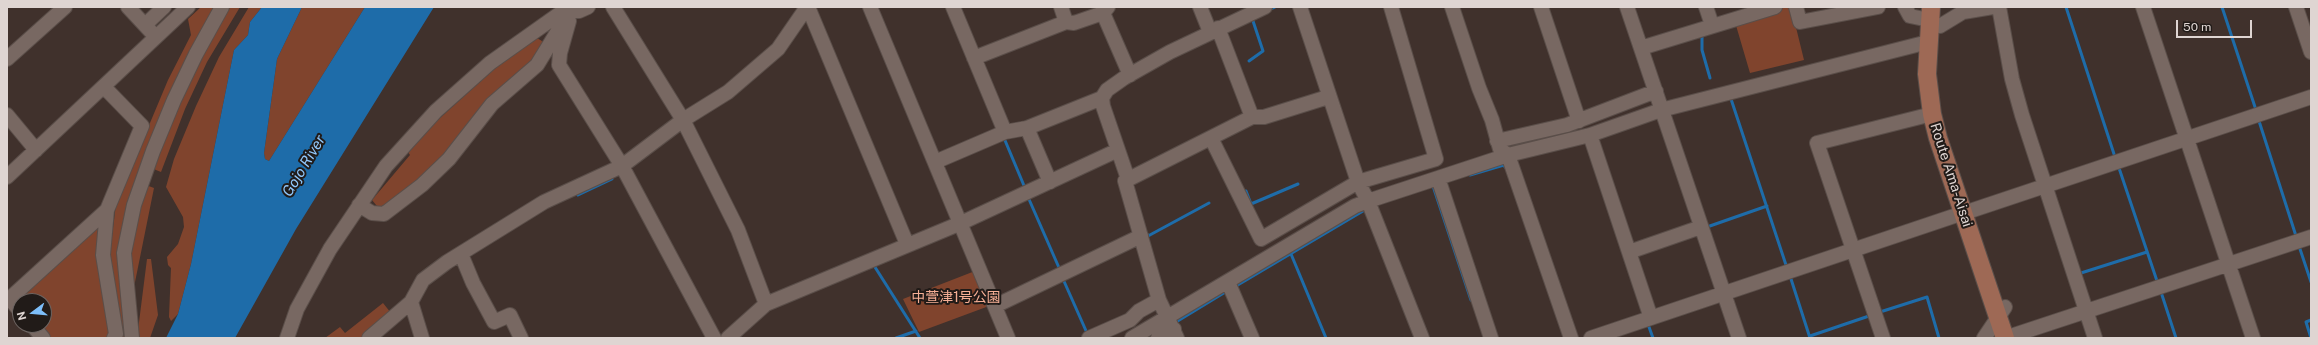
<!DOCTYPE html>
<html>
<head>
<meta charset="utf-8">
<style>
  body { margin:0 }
  #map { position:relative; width:2318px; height:345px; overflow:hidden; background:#40312c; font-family:"Public Sans",sans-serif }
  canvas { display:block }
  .frame { position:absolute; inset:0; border:8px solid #dfd5d2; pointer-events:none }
  .north { position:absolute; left:12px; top:293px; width:40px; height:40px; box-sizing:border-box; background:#211b18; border:1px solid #6d6562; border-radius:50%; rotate:254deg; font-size:11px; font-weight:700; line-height:16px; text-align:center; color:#dfd5d2 }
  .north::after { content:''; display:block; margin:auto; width:14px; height:18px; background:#7dbef9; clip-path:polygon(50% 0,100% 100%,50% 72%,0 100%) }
  .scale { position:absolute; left:2176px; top:20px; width:76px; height:18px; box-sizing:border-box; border:2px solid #dfd5d2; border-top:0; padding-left:5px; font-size:12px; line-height:14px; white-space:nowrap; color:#dfd5d2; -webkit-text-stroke:3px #211b18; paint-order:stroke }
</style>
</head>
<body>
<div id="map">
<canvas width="2318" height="345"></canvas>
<div class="frame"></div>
<div class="north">N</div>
<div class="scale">50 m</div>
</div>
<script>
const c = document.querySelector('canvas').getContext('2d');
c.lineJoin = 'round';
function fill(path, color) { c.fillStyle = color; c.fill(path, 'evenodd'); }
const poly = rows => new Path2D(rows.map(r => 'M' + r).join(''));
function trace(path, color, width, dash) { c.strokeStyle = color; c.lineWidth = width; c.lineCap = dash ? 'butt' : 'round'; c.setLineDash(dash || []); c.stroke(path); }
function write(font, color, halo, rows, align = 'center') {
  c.font = font + ' "Public Sans","Noto Sans JP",sans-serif'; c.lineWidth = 4; c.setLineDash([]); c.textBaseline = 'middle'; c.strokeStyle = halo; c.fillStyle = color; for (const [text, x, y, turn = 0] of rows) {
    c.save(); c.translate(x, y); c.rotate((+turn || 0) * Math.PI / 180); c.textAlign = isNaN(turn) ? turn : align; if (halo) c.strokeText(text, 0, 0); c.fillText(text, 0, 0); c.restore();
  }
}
fill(poly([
  [201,7,217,7,125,223,128,338,119,338,109,260,116,204,168,80,191,35,188,19],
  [227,7,240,7,207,62,185,109,161,172,151,168,167,127],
  [249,7,262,7,250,22,248,35,234,50,191,264,178,314,171,321,169,317,171,268,168,265,167,257,178,244,184,227,183,217,166,187,174,159,196,106,219,57],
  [302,7,365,7,269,161,265,159,264,153,277,59],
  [1783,7,1791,7,1804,60,1750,73,1735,22],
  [537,38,545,43,539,53,425,177,381,211,372,200,410,155,408,152,429,128,494,69],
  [146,185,154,188,133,292,129,254,138,208],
  [93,227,98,229,98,258,110,338,50,338,39,325,44,325,44,301,20,301,20,303,19,296],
  [147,259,151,259,158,315,150,338,137,338],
  [975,271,989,306,919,332,903,299],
  [383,303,391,313,361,338,325,338,340,327,345,333]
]), '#80442d');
fill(poly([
  [262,7,302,7,277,59,264,153,265,159,269,161,365,7,434,7,296,229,235,338,166,338,178,314,191,264,234,50,248,35,250,22]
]), '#1e6ca9');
trace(poly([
  [2066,7,2114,154],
  [2222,7,2255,107],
  [1269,10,1275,7],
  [1702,34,1702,50,1710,78],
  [1249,61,1263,51,1252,18],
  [1731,99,1786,265],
  [2259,121,2296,236],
  [1004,138,1025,188],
  [2119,168,2157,281],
  [1470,175,1504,165,1505,167],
  [1433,186,1471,300],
  [1246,191,1251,204,1298,184],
  [578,195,612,179],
  [1028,197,1060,270],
  [1707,227,1767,206],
  [1147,234,1148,236,1209,203],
  [2299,246,2311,282],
  [1291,254,1326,338],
  [873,264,920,338],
  [2081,273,2147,252],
  [1063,279,1087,333],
  [1791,279,1810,338],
  [1236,286,1363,211],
  [2161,292,2176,338],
  [1880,312,1927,297,1939,338],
  [2311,320,2306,322,2311,338],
  [1176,322,1227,291],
  [1649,327,1653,338],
  [1810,336,1869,316],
  [896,338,916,331]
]), '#1e6ca9', 3);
const minor = poly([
  [128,7,155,36],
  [613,7,683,120,738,230,766,304],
  [808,7,907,244],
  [870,7,1008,338],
  [1108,7,1103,13,1130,75],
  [1200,7,1210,32],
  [1300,7,1358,182,1368,201,1422,338],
  [1452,7,1479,88,1492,120,1500,149,1508,155,1571,338],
  [1541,7,1579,121],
  [1627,7,1739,338],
  [1706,7,1712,25],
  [1796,7,1800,22,1878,7],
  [1905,7,1910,16,1929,20],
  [1999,7,2012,79,2022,115,2095,338],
  [2143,7,2253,338],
  [2296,7,2311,52],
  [565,9,569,21,560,53,559,65,622,166,714,338],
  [565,9,579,11,588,7],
  [1066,22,1074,23,1103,13],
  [145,25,164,7],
  [1940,26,1963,12,1993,7],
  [1218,28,1252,117],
  [1641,48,1775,7],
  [974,58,1066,22,1061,7],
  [7,59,65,7],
  [104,87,142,126,107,210,103,255,116,334,114,338],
  [7,115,36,150],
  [1027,128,1102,98],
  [1005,132,1027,128,1050,182],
  [1590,135,1651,318],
  [1211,138,1261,239,1358,182,1436,159,1391,7],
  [1497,141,1567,125,1656,91],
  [935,162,1005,132,953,7],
  [7,177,188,7],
  [1438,178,1491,338],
  [1128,179,1103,106,1102,98,1107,90,1124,78,1170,52,1265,7],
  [359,205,372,213,384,214,422,185,449,159,492,104,537,65,561,26,562,19],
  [1973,210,2311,97],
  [1629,252,1701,227],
  [461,254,473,283,494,322,510,315,521,338],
  [1228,282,1252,338],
  [10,299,20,311],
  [7,301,107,210],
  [411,302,422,338],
  [995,306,1141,236],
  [32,325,43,338],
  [2014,335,2311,237],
  [132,338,124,253,134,205,153,151,174,100,196,54,222,7],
  [287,338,297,309,330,249,386,166,436,111,490,63,569,7],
  [369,338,411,302,423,280,447,262,544,202,622,166,683,120,728,92,778,49,807,7],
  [728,338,766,304,961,223,1118,150],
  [1089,338,1130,320,1139,311,1159,300],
  [1132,338,1355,206,1368,201,1508,155,1590,135,1661,110,1928,42],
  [1158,338,1174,329],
  [1177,338,1159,300,1125,181,1252,117,1264,117,1328,97],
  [1591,338,1963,213],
  [1883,338,1817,143,1932,114],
  [1984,338,2005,307]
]);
const major = poly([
  [1931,7,1927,74,1932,114,1938,138,2005,338]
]);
trace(minor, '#5a4e49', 16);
trace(major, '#5a4e49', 20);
trace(minor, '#786862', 14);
trace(major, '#9e6955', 18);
write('14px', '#dfd5d2', '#211b18', [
  ["Route Ama-Aisai",1951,175,72]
]);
write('14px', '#f6af95', '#211b18', [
  ["中萱津1号公園",956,298]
]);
write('italic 15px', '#91c7fa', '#211b18', [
  ["Gojo River",304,166,-59]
]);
</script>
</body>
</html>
